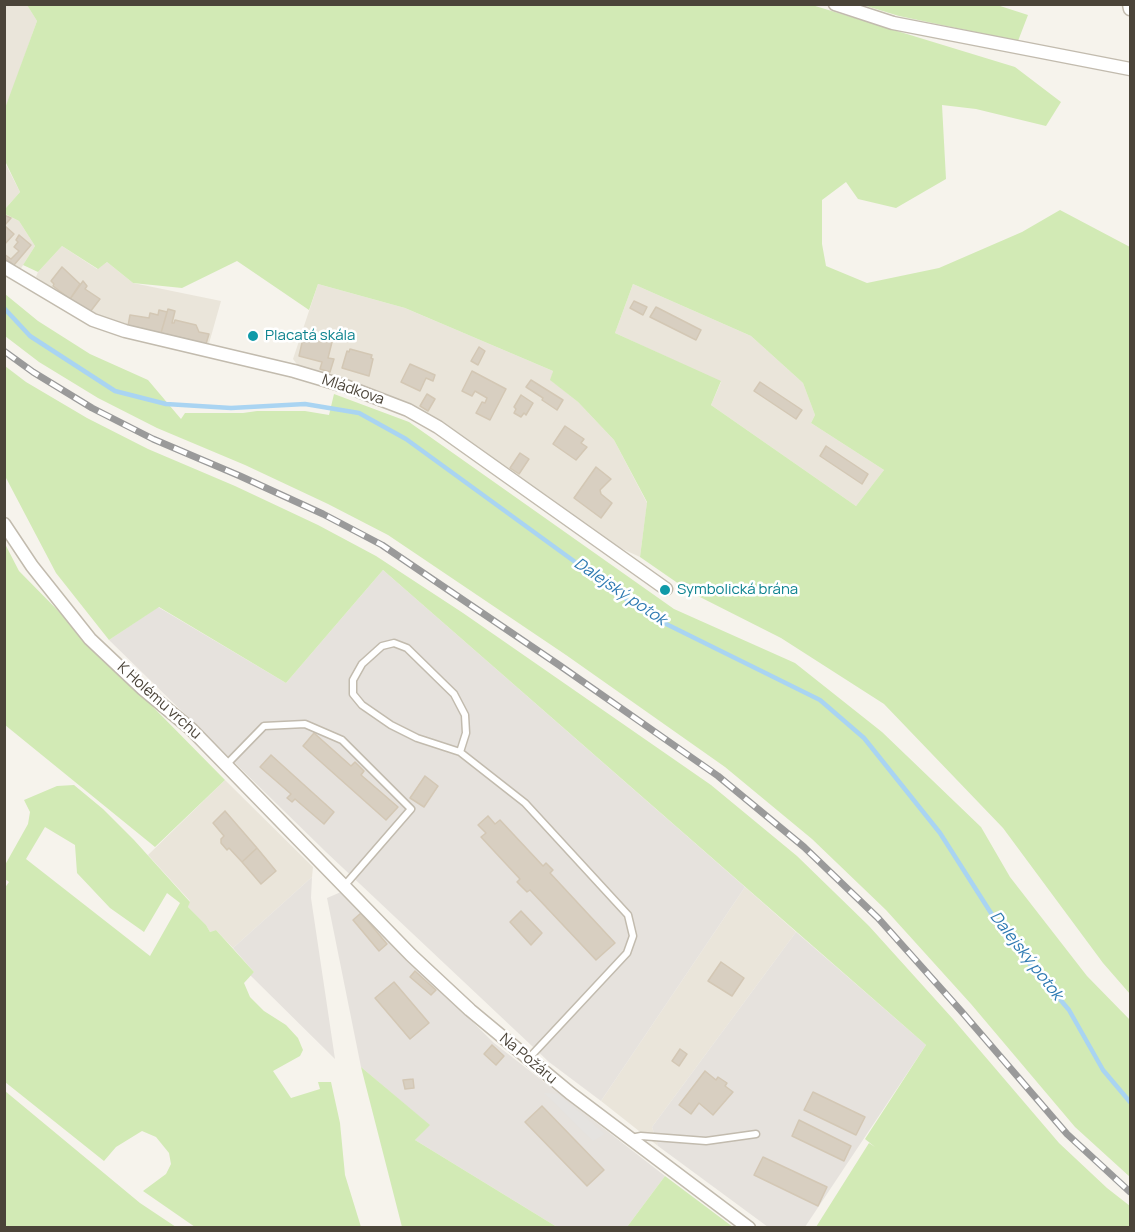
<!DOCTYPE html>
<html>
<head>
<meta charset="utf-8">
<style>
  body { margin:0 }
  #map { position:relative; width:1135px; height:1232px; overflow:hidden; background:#f6f3ec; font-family:Manrope,sans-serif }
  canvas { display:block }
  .frame { position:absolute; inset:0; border:6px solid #4b4439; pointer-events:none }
</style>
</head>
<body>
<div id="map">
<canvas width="1135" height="1232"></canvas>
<div class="frame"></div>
</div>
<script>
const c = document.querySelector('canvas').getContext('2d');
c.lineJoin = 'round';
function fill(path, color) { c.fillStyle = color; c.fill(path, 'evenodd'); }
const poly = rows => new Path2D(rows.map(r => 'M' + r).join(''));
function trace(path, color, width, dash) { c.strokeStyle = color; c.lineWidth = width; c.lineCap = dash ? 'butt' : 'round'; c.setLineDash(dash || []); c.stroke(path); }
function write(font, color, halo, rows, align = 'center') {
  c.font = font + ' Manrope,sans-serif'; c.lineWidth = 5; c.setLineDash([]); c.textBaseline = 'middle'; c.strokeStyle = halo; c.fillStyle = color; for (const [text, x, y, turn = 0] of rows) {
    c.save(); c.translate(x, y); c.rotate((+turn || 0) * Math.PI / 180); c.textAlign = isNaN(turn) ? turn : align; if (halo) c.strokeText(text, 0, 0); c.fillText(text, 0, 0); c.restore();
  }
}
fill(poly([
  [5,5,27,5,37,21,5,111],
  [4,161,20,192,5,209,4,209],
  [4,214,19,221,35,246,20,270,5,259],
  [62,246,97,269,107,262,133,283,221,301,208,347,128,329,94,316,36,277,38,272],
  [318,284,405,308,553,371,551,380,578,402,614,440,647,503,640,557,616,546,439,421,299,367,293,359],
  [633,284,751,336,803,383,815,415,811,423,884,470,856,506,711,405,721,382,615,333],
  [225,780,313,867,312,877,233,948,216,930,210,932,206,925,188,907,190,901,148,855],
  [745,887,796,932,652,1127,658,1146,601,1101]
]), '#eae5da');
fill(poly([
  [383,570,745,887,601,1101,549,1062,326,852,109,640,158,607,286,683],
  [312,877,311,898,335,1059,250,975,254,972,233,948],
  [341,892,494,1043,665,1176,627,1227,557,1227,415,1140,429,1125,361,1067,327,898],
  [796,932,926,1045,805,1227,768,1227,658,1146,652,1127]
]), '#e6e2dd');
fill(poly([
  [27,5,812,5,1015,67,1061,102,1046,126,976,109,942,105,946,179,896,208,858,199,846,182,822,200,822,244,826,266,867,283,939,268,1022,232,1060,210,1130,247,1130,994,1103,963,1003,828,884,704,781,638,692,593,640,557,647,502,614,440,578,402,550,380,553,371,405,308,318,284,309,310,237,261,182,288,133,283,107,262,98,269,62,246,38,272,23,265,35,246,19,221,5,214,5,209,20,192,5,161,4,111,37,21],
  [633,284,751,336,803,383,815,415,811,423,884,470,856,506,711,405,721,381,615,333],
  [863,5,997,5,1028,15,1018,41,899,16],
  [5,294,38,321,90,354,148,380,181,419,185,413,243,413,257,411,305,411,329,415,334,394,409,422,674,609,795,663,882,732,981,827,1010,877,1087,976,1130,1020,1130,1177,1075,1127,971,1004,886,910,812,839,725,767,566,655,388,535,328,504,245,465,157,428,98,398,39,362,5,336],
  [5,366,26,382,87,418,148,449,235,486,318,525,376,556,463,613,711,785,797,856,869,926,953,1019,1059,1143,1107,1188,1130,1206,1130,1227,816,1227,869,1143,875,1147,865,1139,926,1045,383,570,286,683,159,607,109,640,56,573,5,476],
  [4,542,19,571,225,780,155,847,5,725],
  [74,785,103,809,134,840,190,902,188,907,206,925,210,932,216,930,254,972,244,983,250,997,264,1011,286,1025,298,1038,303,1050,300,1056,273,1071,291,1098,320,1089,318,1082,331,1082,340,1123,345,1175,361,1227,195,1227,143,1191,166,1174,171,1164,169,1153,156,1137,142,1131,116,1147,104,1161,5,1082,4,889,9,882,5,879,5,865,28,824,30,812,24,800,57,786],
  [45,827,75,845,77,873,110,908,144,932,167,893,180,903,150,956,26,859],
  [361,1067,430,1125,415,1140,557,1227,402,1227],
  [5,1091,140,1203,176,1227,5,1227],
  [665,1176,733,1227,627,1227]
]), '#d2eab5');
fill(poly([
  [544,1093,558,1094,605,1134,593,1141]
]), '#e5e3e0');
trace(poly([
  [4,308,30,336,115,391,166,404,231,408,305,404,359,413,406,439,648,615,820,700,864,738,940,833,1005,935,1069,1010,1103,1070,1130,1102]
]), '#a9d4f2', 4.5);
const building = poly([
  [4,215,11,218,4,226,4,215],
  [5,226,14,234,4,245,4,226,5,226],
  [19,235,31,245,14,265,4,257,4,254,11,259,19,251,14,247,18,242,16,240,19,235],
  [62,267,80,284,70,299,53,286,54,284,51,281,62,267],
  [83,281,87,286,85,289,100,299,90,312,70,299,83,281],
  [634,301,647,307,643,315,630,308,634,301],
  [656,307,701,330,696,340,650,317,656,307],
  [168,309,175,311,172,323,174,323,175,320,196,325,199,332,209,334,206,344,161,333,168,309],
  [159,310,167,312,161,333,128,326,130,315,149,318,150,313,158,315,159,310],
  [304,334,332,342,328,358,334,359,330,372,320,369,322,362,299,356,304,334],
  [479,347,485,351,478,365,471,361,479,347],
  [350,349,372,355,371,358,373,359,369,376,342,368,347,351,349,352,350,349],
  [410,364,435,375,433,381,426,378,420,391,401,382,410,364],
  [472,371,506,389,490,420,476,413,482,402,485,403,487,398,475,391,472,396,462,391,472,371],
  [531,380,563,400,557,410,542,400,543,398,526,387,531,380],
  [760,382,802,410,796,419,754,391,760,382],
  [427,394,435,399,428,411,420,406,427,394],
  [521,395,533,403,526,415,524,413,521,417,514,413,516,409,514,407,521,395],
  [565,426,584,439,581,443,587,447,576,460,553,444,565,426],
  [826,446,868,474,862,484,820,456,826,446],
  [520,453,529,459,519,474,510,468,520,453],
  [596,467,611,479,600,490,601,494,612,503,601,518,574,498,596,467],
  [314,733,351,766,355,762,364,771,361,775,398,807,386,820,303,746,314,733],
  [271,755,334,812,324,824,295,799,292,802,287,798,291,794,260,767,271,755],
  [425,776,438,786,424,807,410,798,425,776],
  [225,811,257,848,242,862,229,848,227,850,221,843,221,839,224,836,213,823,225,811],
  [488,816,495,824,500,820,543,866,546,863,553,870,550,873,615,943,596,960,530,890,527,892,517,882,520,879,481,837,486,833,478,825,488,816],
  [257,848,276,871,261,884,242,862,257,848],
  [521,911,542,933,531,945,510,922,521,911],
  [361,913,387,944,379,951,353,920,361,913],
  [721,962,744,978,732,996,708,981,721,962],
  [415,971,436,990,431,995,410,977,415,971],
  [394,982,429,1023,410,1039,375,998,394,982],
  [492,1045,504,1056,496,1065,484,1054,492,1045],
  [680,1049,687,1054,679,1066,672,1061,680,1049],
  [705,1071,716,1080,718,1077,727,1083,725,1086,733,1092,713,1115,699,1103,691,1114,679,1105,705,1071],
  [413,1079,414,1088,405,1089,403,1080,413,1079],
  [813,1092,865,1117,856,1135,804,1110,813,1092],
  [542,1106,604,1170,587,1186,525,1122,542,1106],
  [799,1120,851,1146,844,1161,792,1136,799,1120],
  [763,1157,827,1187,818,1206,754,1175,763,1157]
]);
fill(building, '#d8cfc1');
trace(building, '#d3c7b4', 1.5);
const lane = poly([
  [460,752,466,733,465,715,454,694,407,648,394,643,382,646,362,664,353,680,353,694,362,705,391,725,417,738,460,752,525,803,628,915,633,936,627,953,529,1058],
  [226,765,264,726,305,724,342,740,411,809,345,885],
  [631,1138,641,1136,706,1141,756,1134]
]);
const street = poly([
  [835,4,893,23,1130,69],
  [1129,4,1130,9],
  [4,267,93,320,125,331,294,371,348,387,408,410,438,427,666,589],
  [4,524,32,566,90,639,143,689,191,729,411,955,470,1010,570,1093,749,1228]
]);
trace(lane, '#c2bbae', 9);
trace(street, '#c2bbae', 15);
trace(lane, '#fff', 6);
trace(street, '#fff', 12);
const rail = poly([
  [4,351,33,372,92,408,153,439,240,476,323,514,382,545,559,665,718,776,804,847,878,918,962,1012,1067,1134,1130,1192]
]);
trace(rail, '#9a9a9a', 7);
trace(rail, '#fff', 4.5, [14]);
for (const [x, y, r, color] of [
  [253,336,6,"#0f9aa8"],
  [665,590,6,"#0f9aa8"]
]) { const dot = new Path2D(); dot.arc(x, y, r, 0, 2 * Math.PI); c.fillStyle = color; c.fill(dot); trace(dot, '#fff', 2); }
write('15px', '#0d838f', '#fff', [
  ["Placatá skála",265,336],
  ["Symbolická brána",677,590]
], 'left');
write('15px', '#4b4439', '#fff', [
  ["Mládkova",353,390,19],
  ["K Holému vrchu",159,701,42],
  ["Na Požáru",528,1059,40]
]);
write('italic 16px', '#2e7ab2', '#fff', [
  ["Dalejský potok",620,592,34],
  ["Dalejský potok",1026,956,52]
]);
</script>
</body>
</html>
